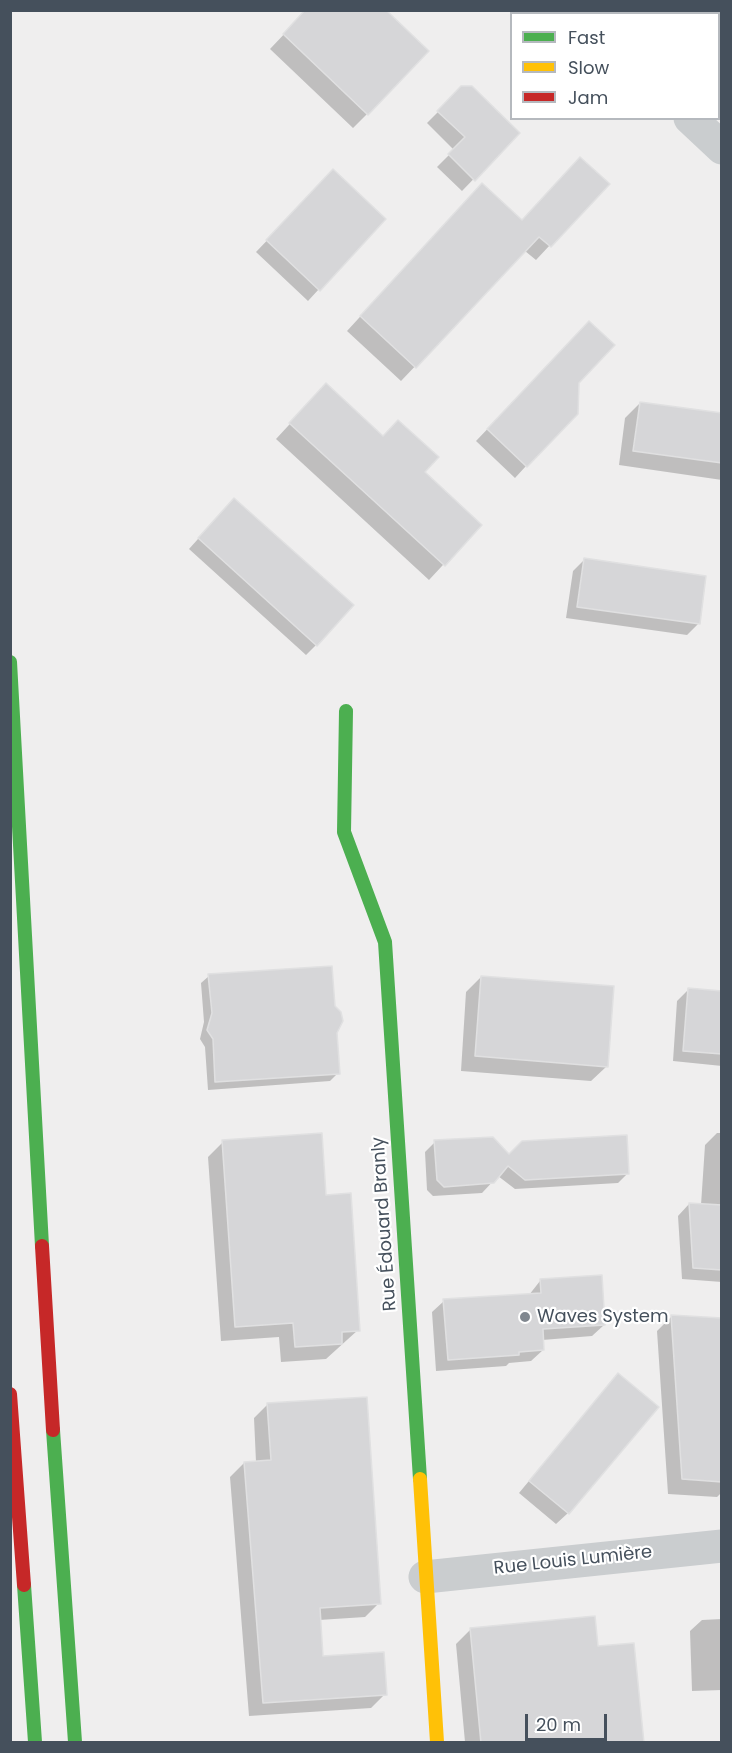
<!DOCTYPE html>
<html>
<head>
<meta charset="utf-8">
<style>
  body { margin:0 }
  #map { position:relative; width:732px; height:1753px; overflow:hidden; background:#efeeee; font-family:Poppins,sans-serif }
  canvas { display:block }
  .frame { position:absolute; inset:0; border:12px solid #45505c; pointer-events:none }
  .legend { position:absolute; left:510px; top:12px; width:210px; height:108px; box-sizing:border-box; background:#fff; border:2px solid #b5b9be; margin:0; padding:8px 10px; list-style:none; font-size:18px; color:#45505c }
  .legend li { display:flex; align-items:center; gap:12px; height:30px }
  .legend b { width:30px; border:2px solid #b5b9be }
  .scale { position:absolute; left:525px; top:1714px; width:82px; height:27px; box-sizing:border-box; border:3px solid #45505c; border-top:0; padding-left:8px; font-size:18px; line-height:21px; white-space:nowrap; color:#45505c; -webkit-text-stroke:4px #fff; paint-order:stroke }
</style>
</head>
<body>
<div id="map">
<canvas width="732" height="1753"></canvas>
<div class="frame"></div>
<ul class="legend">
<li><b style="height:8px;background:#4caf50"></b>Fast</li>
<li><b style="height:8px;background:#ffc107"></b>Slow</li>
<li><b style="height:8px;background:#c62828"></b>Jam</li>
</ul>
<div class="scale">20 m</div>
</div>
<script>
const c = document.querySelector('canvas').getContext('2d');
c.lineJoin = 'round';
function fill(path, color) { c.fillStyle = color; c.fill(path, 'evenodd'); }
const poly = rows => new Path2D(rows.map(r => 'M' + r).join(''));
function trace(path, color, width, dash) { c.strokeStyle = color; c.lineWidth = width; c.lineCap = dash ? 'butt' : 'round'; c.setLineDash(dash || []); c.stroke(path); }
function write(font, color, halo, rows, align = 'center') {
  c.font = font + ' Poppins,sans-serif'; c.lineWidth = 4.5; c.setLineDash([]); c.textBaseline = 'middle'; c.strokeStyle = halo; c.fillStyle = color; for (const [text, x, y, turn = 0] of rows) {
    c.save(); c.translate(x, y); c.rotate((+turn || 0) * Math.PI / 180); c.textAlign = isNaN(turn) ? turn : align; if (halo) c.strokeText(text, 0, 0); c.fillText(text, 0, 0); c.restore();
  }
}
fill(poly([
  [307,10,367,114,353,128,270,49],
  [639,10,658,10,662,14,636,14],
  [722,49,722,72,718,70,718,53],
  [462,88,518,133,462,191,437,167,454,150,427,123],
  [322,183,319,289,308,301,256,252],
  [607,184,536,260,525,251,401,381,347,331,468,199,521,221],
  [578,334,577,382,526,466,515,478,476,441],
  [312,400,423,472,480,525,429,580,276,439],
  [640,403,722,415,722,480,619,465,625,418],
  [224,510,316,645,306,655,189,549],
  [584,560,698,624,687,635,566,618,573,571],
  [209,976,335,1032,338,1073,330,1081,208,1090,205,1047,200,1039,204,1022,201,983],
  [481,977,606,1067,591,1081,461,1071,466,992],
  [689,989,722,992,722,1066,673,1061,677,1001],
  [717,1133,722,1133,722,1282,682,1279,678,1216,689,1204,701,1205,705,1145],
  [223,1142,325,1196,358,1330,326,1359,281,1362,279,1337,221,1341,208,1157],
  [435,1142,509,1156,628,1173,618,1183,515,1189,498,1176,482,1193,433,1196,427,1190,425,1152],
  [540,1281,604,1325,592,1336,542,1340,543,1350,531,1361,509,1363,506,1366,436,1371,432,1312,444,1301,529,1295],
  [672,1316,722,1320,722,1492,717,1497,668,1494,657,1331],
  [607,1387,568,1513,556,1524,519,1493],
  [268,1404,379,1603,365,1617,319,1620,322,1658,385,1694,371,1708,249,1716,230,1477,244,1463,256,1462,254,1418],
  [722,1619,722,1690,692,1691,690,1631,702,1620],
  [471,1629,596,1648,642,1742,465,1742,456,1644]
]), '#0003');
const building = poly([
  [305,10,386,10,429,51,368,115,283,34,305,10],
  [461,86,472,86,520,133,475,181,448,154,465,137,437,111,461,86],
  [580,157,610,184,551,247,539,237,416,368,360,316,482,183,522,220,580,157],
  [333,169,386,219,320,291,266,240,333,169],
  [589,321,615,345,579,383,578,414,527,467,487,429,589,321],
  [326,383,383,436,398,420,439,457,425,472,482,525,445,566,289,423,326,383],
  [640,402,722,413,722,463,633,451,640,402],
  [234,498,354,605,317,646,198,538,234,498],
  [584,558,706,576,700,624,577,607,584,558],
  [332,966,335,1006,341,1012,343,1021,337,1033,340,1074,215,1082,213,1039,207,1030,212,1013,208,974,332,966],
  [481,976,614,986,608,1067,475,1056,481,976],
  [688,988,722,991,722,1054,683,1051,688,988],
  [322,1133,326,1195,351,1193,360,1331,342,1332,342,1344,295,1347,293,1323,235,1327,222,1140,322,1133],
  [627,1135,629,1174,525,1180,508,1166,494,1183,444,1187,437,1180,434,1140,493,1137,509,1154,522,1141,627,1135],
  [689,1203,722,1205,722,1270,693,1268,689,1203],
  [602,1275,605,1325,543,1329,544,1350,519,1352,519,1355,448,1360,443,1299,541,1293,540,1279,602,1275],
  [671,1315,722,1318,722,1482,682,1479,671,1315],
  [618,1373,659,1407,569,1514,529,1481,618,1373],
  [367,1397,381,1604,320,1608,323,1656,384,1652,387,1695,263,1703,244,1462,271,1460,267,1403,367,1397],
  [595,1616,598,1646,634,1643,644,1743,481,1743,470,1628,595,1616]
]);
fill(building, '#d6d6d8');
trace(building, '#e0e0e1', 1.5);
trace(poly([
  [570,10,574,14],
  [690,118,722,148],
  [425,1577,722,1546]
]), '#cacdcf', 33);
trace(poly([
  [10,662,42,1246],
  [346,711,344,832,385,942,420,1479],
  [53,1430,75,1742],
  [24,1585,35,1742]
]), '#4caf50', 14);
trace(poly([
  [420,1479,437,1742]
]), '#ffc107', 14);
trace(poly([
  [42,1246,53,1430],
  [10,1394,24,1585]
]), '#c62828', 14);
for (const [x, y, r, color] of [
  [525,1317,6,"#80878f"]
]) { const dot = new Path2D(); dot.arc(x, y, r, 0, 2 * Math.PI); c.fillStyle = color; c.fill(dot); trace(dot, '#fff', 2); }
write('18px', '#45505c', '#fff', [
  ["Rue Édouard Branly",385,1224,-94],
  ["Rue Louis Lumière",573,1561,-6]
]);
write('18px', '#45505c', '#fff', [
  ["Waves System",537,1317]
], 'left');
</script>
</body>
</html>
